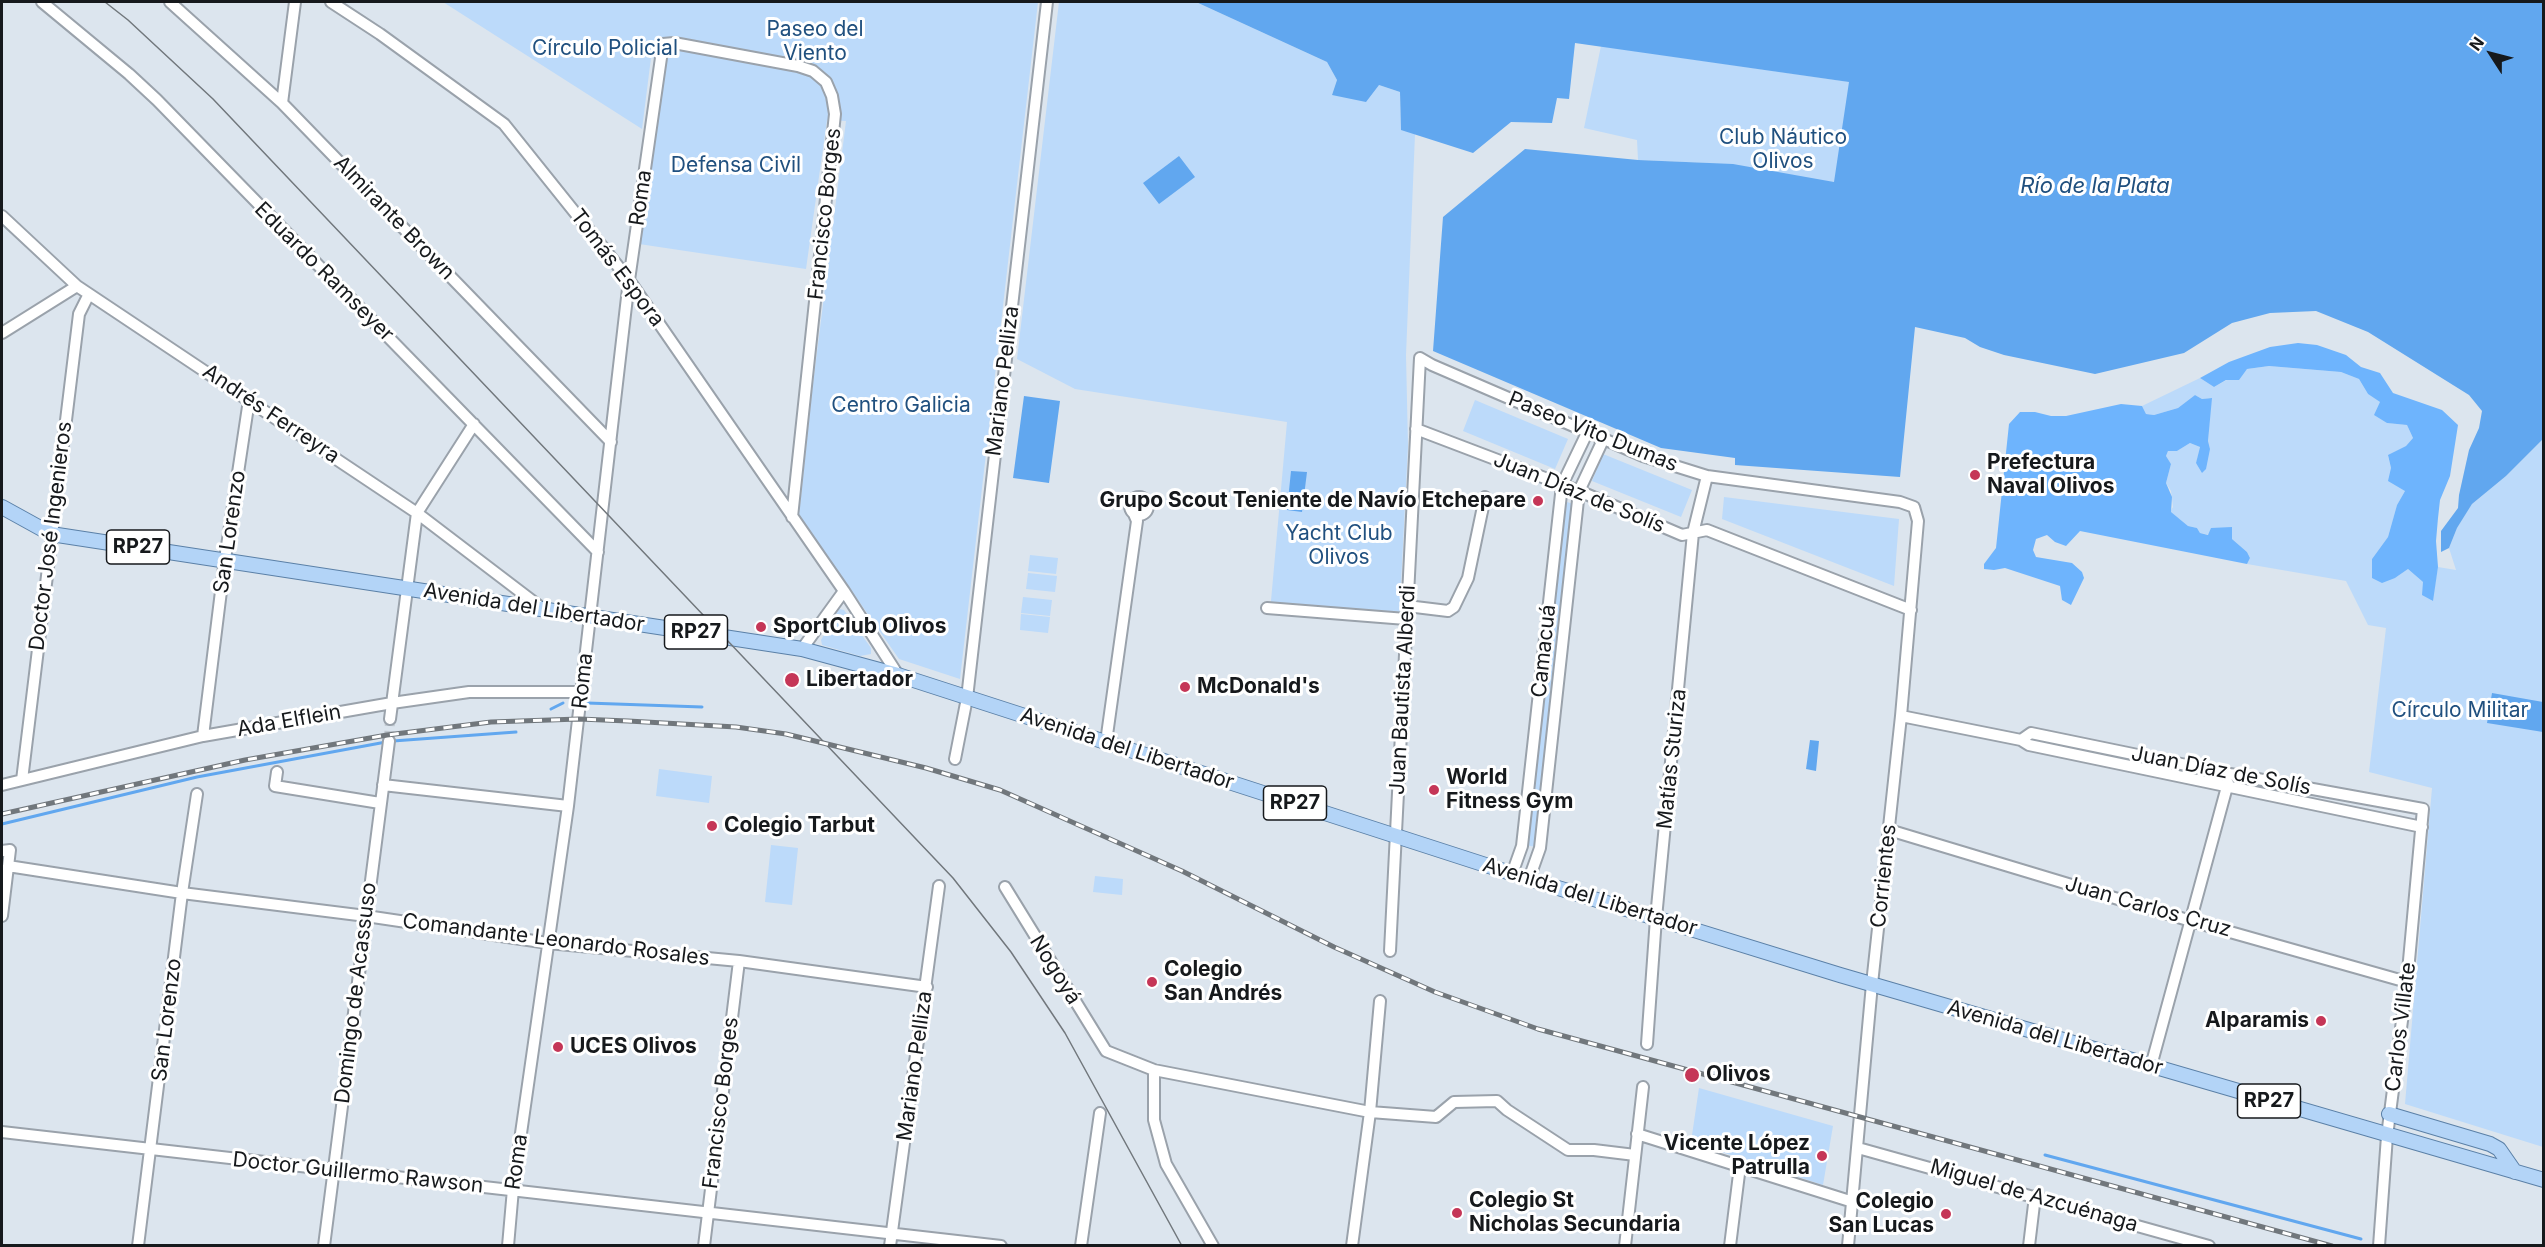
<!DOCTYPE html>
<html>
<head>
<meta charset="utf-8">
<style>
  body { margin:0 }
  #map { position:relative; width:2545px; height:1247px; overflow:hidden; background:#dce5ee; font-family:Inter,sans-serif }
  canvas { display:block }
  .frame { position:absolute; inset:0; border:3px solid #16191c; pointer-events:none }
  .north { position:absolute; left:2461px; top:24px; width:60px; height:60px; -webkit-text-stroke:4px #fff; paint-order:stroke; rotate:306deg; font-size:16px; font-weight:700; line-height:24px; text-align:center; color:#16191c }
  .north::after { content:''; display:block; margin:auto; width:21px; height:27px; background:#16191c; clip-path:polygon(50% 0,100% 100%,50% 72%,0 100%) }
</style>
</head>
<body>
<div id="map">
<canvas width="2545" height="1247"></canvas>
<div class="frame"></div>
<div class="north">N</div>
</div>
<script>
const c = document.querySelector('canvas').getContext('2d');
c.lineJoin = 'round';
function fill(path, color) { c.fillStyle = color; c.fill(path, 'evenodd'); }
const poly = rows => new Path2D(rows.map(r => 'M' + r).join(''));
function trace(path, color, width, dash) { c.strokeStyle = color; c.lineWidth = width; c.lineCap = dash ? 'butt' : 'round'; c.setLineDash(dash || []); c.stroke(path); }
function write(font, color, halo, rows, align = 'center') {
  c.font = font + ' Inter,sans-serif'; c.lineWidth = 6; c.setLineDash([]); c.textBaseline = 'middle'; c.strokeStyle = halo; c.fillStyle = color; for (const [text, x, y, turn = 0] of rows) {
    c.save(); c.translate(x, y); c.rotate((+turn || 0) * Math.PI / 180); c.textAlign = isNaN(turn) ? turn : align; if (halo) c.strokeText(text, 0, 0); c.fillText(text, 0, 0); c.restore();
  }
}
fill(poly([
  [443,2,1038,2,960,679,899,659,799,515,812,392,846,121,827,120,806,269,639,244,666,60,651,58,642,129],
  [1059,2,1196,2,1327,62,1337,80,1332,95,1379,85,1400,92,1401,129,1415,134,1406,355,1408,446,1399,622,1270,612,1287,422,1075,389,1017,359],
  [1601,46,1850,82,1834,331,1707,163,1638,160,1637,140,1584,128],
  [2269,366,2341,372,2359,379,2368,394,2380,402,2387,423,2407,425,2413,438,2406,446,2388,456,2391,468,2405,491,2397,505,2388,537,2372,559,2395,578,2408,569,2423,582,2432,601,2438,567,2456,570,2449,548,2457,528,2472,504,2506,476,2543,439,2543,1147,2405,1104,2432,788,2369,772,2386,628,2368,625,2346,581,2247,564,2250,558,2247,552,2232,539,2200,533,2197,528,2188,526,2170,512,2173,507,2171,491,2166,483,2171,464,2166,456,2168,451,2177,451,2190,443,2200,447,2196,464,2210,449,2208,441,2211,398,2202,399,2195,395,2178,408,2154,415,2146,414,2142,406,2200,378,2214,387,2247,369],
  [1475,400,1568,439,1555,469,1463,431],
  [1603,454,1692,490,1681,517,1592,481],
  [1724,497,1899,519,1894,586,1722,519],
  [1564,501,1573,504,1536,847,1525,845],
  [1030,555,1058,558,1056,574,1028,571],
  [1028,573,1057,576,1055,592,1026,589],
  [1023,597,1052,600,1050,616,1021,613],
  [839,609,844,610,871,648,871,654,860,656,822,645,821,640],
  [1021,614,1050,617,1048,633,1020,630],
  [659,769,712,776,709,803,656,796],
  [771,845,798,848,792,905,765,902],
  [1095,876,1123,879,1122,895,1093,892],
  [1699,1088,1833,1126,1823,1185,1691,1142]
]), '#bcdafa');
fill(poly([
  [2298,343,2317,345,2346,355,2361,367,2380,373,2393,393,2442,410,2458,425,2450,476,2440,500,2438,518,2436,541,2438,567,2433,601,2422,595,2423,582,2408,569,2395,578,2382,583,2372,578,2372,559,2388,537,2397,505,2405,491,2388,481,2391,468,2388,455,2406,446,2413,438,2407,425,2387,423,2374,415,2380,402,2368,394,2359,379,2341,372,2269,366,2247,369,2239,380,2226,380,2214,387,2200,378,2229,362,2270,347],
  [2195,395,2202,399,2212,398,2208,441,2210,449,2206,469,2202,473,2196,463,2200,447,2190,443,2177,451,2168,451,2166,456,2171,464,2166,483,2172,497,2171,512,2188,526,2197,528,2200,533,2208,535,2211,528,2232,527,2232,539,2247,552,2250,558,2247,564,2080,531,2066,546,2055,542,2047,535,2036,539,2033,550,2036,557,2072,563,2082,572,2084,578,2071,605,2062,600,2060,586,2005,568,1994,570,1984,569,1984,564,1996,548,2009,424,2020,412,2035,412,2051,416,2066,416,2121,404,2142,406,2146,414,2154,415,2178,408]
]), '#6eb4fd');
fill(poly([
  [1196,2,2543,2,2543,439,2506,476,2472,504,2457,528,2449,548,2441,552,2441,531,2458,508,2459,495,2469,450,2479,428,2482,411,2469,395,2368,332,2316,311,2270,313,2232,323,2184,353,2095,374,2004,355,1980,347,1965,338,1915,327,1900,477,1735,465,1735,458,1661,448,1433,351,1443,217,1525,149,1638,160,1733,164,1834,182,1849,82,1575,43,1569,99,1557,98,1552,123,1511,122,1473,153,1401,130,1400,92,1379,85,1366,102,1332,95,1337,80,1327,62],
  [1179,156,1195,177,1159,204,1143,183],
  [1024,396,1060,401,1049,483,1013,478],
  [1291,471,1307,472,1302,512,1287,510],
  [2492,693,2543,702,2543,732,2487,723],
  [1810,740,1819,741,1816,771,1806,769]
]), '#61a7ef');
trace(poly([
  [587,703,702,707],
  [551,709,563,703],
  [393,741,516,732],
  [2,824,197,777,386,742],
  [2045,1155,2361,1239]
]), '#61a7ef', 3);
trace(poly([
  [389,741,390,719]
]), '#bec6ce', 10, [10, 5]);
const minor = poly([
  [42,2,129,74,157,100,598,552],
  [170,2,282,103,611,442],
  [331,2,380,34,504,124,629,280,844,591,898,675],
  [282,103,295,2],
  [2,216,77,286,417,513,543,609],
  [2,333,77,286],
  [1416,429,1579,491,1682,535,1707,530,1911,610],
  '1130 506a9 9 0 1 1 18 0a9 9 0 1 1-18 0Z',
  [1407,606,1448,611,1454,607,1468,578,1485,497],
  [1267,608,1406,619],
  [802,649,844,591],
  [1901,716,2021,740,2029,745,2422,827],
  [390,719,417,513,474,424],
  [203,736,225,559,249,400],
  [2021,740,2031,733,2230,774,2423,809,2407,982,2387,1136,2379,1246],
  [1106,742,1137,521,1134,514],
  [955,759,967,698,1047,2],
  [277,772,275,786,380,803],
  [22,780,79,314,89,294],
  [2,785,203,736,392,703,469,692,582,692],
  [383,785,568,806],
  [1889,830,2191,921,2407,982],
  [2,851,10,850,2,916],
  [8,866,182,893,366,916,548,943,739,961,927,987],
  [1512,874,1522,846,1562,485,1587,433],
  [1529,879,1540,848,1579,491,1603,440],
  [1005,887,1106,1051,1154,1070,1370,1112,1436,1117,1454,1102,1497,1101,1507,1110,1568,1150,1594,1150,1635,1155],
  [1390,951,1420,358,1432,365,1643,456,1707,476,1900,502,1914,507,1918,521,1901,716,1872,984,1848,1246],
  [1647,1044,1656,918,1693,533,1707,476],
  [2151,1066,2228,783],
  [1154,1070,1154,1120,1166,1164,1213,1246],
  [2,1132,1001,1246],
  [1637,1134,1853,1202],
  [1858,1148,2209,1246],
  [138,1246,182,893,197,794],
  [324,1246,389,741],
  [508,1246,513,1189,568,806,629,280,663,44,674,43,798,66,813,71,826,82,832,96,835,114,792,517],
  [704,1246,739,961],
  [890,1246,939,886],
  [1081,1246,1100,1113],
  [1352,1246,1370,1112,1380,1001],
  [1625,1246,1643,1087],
  [1730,1246,1740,1166],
  [2029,1246,2035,1196]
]);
const major = poly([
  [2,507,51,534,802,649,898,675,1529,879,1840,975,2544,1180],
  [2389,1114,2490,1144,2499,1149,2515,1172]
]);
trace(minor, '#9aa2ab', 14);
trace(major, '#5b80a7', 16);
trace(minor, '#fff', 10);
trace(major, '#b3d4f7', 14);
trace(poly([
  [105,2,128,20,213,99,953,878,1011,952,1065,1033,1182,1246]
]), '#71777c', 1.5);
const rail = poly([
  [2,814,245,760,387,735,491,722,579,719,628,721,736,727,786,734,926,768,1000,790,1182,871,1334,947,1435,992,1538,1029,2332,1246]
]);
trace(rail, '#71777c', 5);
trace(rail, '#fff', 3, [9]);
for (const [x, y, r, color] of [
  [1975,475,6,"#c53657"],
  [1538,501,6,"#c53657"],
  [761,627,6,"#c53657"],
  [792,680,8,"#c53657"],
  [1185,687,6,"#c53657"],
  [1434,790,6,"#c53657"],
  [712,826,6,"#c53657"],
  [1152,982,6,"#c53657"],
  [2321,1021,6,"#c53657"],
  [558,1047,6,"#c53657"],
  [1692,1075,8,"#c53657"],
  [1822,1156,6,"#c53657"],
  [1457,1213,6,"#c53657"],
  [1946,1214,6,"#c53657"]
]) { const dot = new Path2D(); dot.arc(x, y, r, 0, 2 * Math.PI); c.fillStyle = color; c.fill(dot); trace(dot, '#fff', 2); }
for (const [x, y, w] of [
  [138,547,63],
  [696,632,63],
  [1295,803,63],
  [2269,1101,63]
]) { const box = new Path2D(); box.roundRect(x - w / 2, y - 17, w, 34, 4.5); c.fillStyle = '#fff'; c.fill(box); trace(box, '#16191c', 1.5); }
write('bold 20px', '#16191c', null, [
  ["RP27",138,547],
  ["RP27",696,632],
  ["RP27",1295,803],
  ["RP27",2269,1101]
]);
write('21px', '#20507f', '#fff', [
  ["Paseo del",815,30],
  ["Viento",815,54],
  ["Círculo Policial",605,49],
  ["Club Náutico",1783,138],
  ["Olivos",1783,162],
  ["Defensa Civil",736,166],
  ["Centro Galicia",901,406],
  ["Yacht Club",1339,534],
  ["Olivos",1339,558],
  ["Círculo Militar",2460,711]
]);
write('21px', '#16191c', '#fff', [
  ["Roma",641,198,-82],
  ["Francisco Borges",825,214,-84],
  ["Almirante Brown",394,218,46],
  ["Tomás Espora",617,268,53],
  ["Eduardo Ramseyer",324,272,45],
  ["Mariano Pelliza",1003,381,-83],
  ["Andrés Ferreyra",271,414,34],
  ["Paseo Vito Dumas",1593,432,22],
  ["Juan Díaz de Solís",1579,493,22],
  ["San Lorenzo",230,532,-82],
  ["Doctor José Ingenieros",51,536,-83],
  ["Avenida del Libertador",534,608,9],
  ["Camacuá",1544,651,-84],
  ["Roma",583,681,-84],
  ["Juan Bautista Alberdi",1403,690,-87],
  ["Ada Elflein",289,721,-10],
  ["Avenida del Libertador",1127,749,18],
  ["Matías Sturiza",1672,759,-84],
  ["Juan Díaz de Solís",2221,771,11],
  ["Corrientes",1884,876,-84],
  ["Avenida del Libertador",1590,897,17],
  ["Juan Carlos Cruz",2148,907,16],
  ["Comandante Leonardo Rosales",556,940,7],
  ["Nogoyá",1055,970,58],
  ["Domingo de Acassuso",356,993,-83],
  ["San Lorenzo",167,1020,-83],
  ["Carlos Villate",2401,1027,-83],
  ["Avenida del Libertador",2055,1038,16],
  ["Mariano Pelliza",915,1066,-82],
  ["Francisco Borges",721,1103,-83],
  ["Roma",517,1162,-82],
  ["Doctor Guillermo Rawson",358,1173,6],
  ["Miguel de Azcuénaga",2034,1196,16]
]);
write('bold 21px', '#16191c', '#fff', [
  ["Prefectura",1987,463],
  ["Naval Olivos",1987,487],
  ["Grupo Scout Teniente de Navío Etchepare",1526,501,"right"],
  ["SportClub Olivos",773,627],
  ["Libertador",806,680],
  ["McDonald's",1197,687],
  ["World",1446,778],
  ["Fitness Gym",1446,802],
  ["Colegio Tarbut",724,826],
  ["Colegio",1164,970],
  ["San Andrés",1164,994],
  ["Alparamis",2309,1021,"right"],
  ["UCES Olivos",570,1047],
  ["Olivos",1706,1075],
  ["Vicente López",1810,1144,"right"],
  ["Patrulla",1810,1168,"right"],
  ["Colegio St",1469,1201],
  ["Nicholas Secundaria",1469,1225],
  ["Colegio",1934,1202,"right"],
  ["San Lucas",1934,1226,"right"]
], 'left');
write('italic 22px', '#1f4f7e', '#fff', [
  ["Río de la Plata",2095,186]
]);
</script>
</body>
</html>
